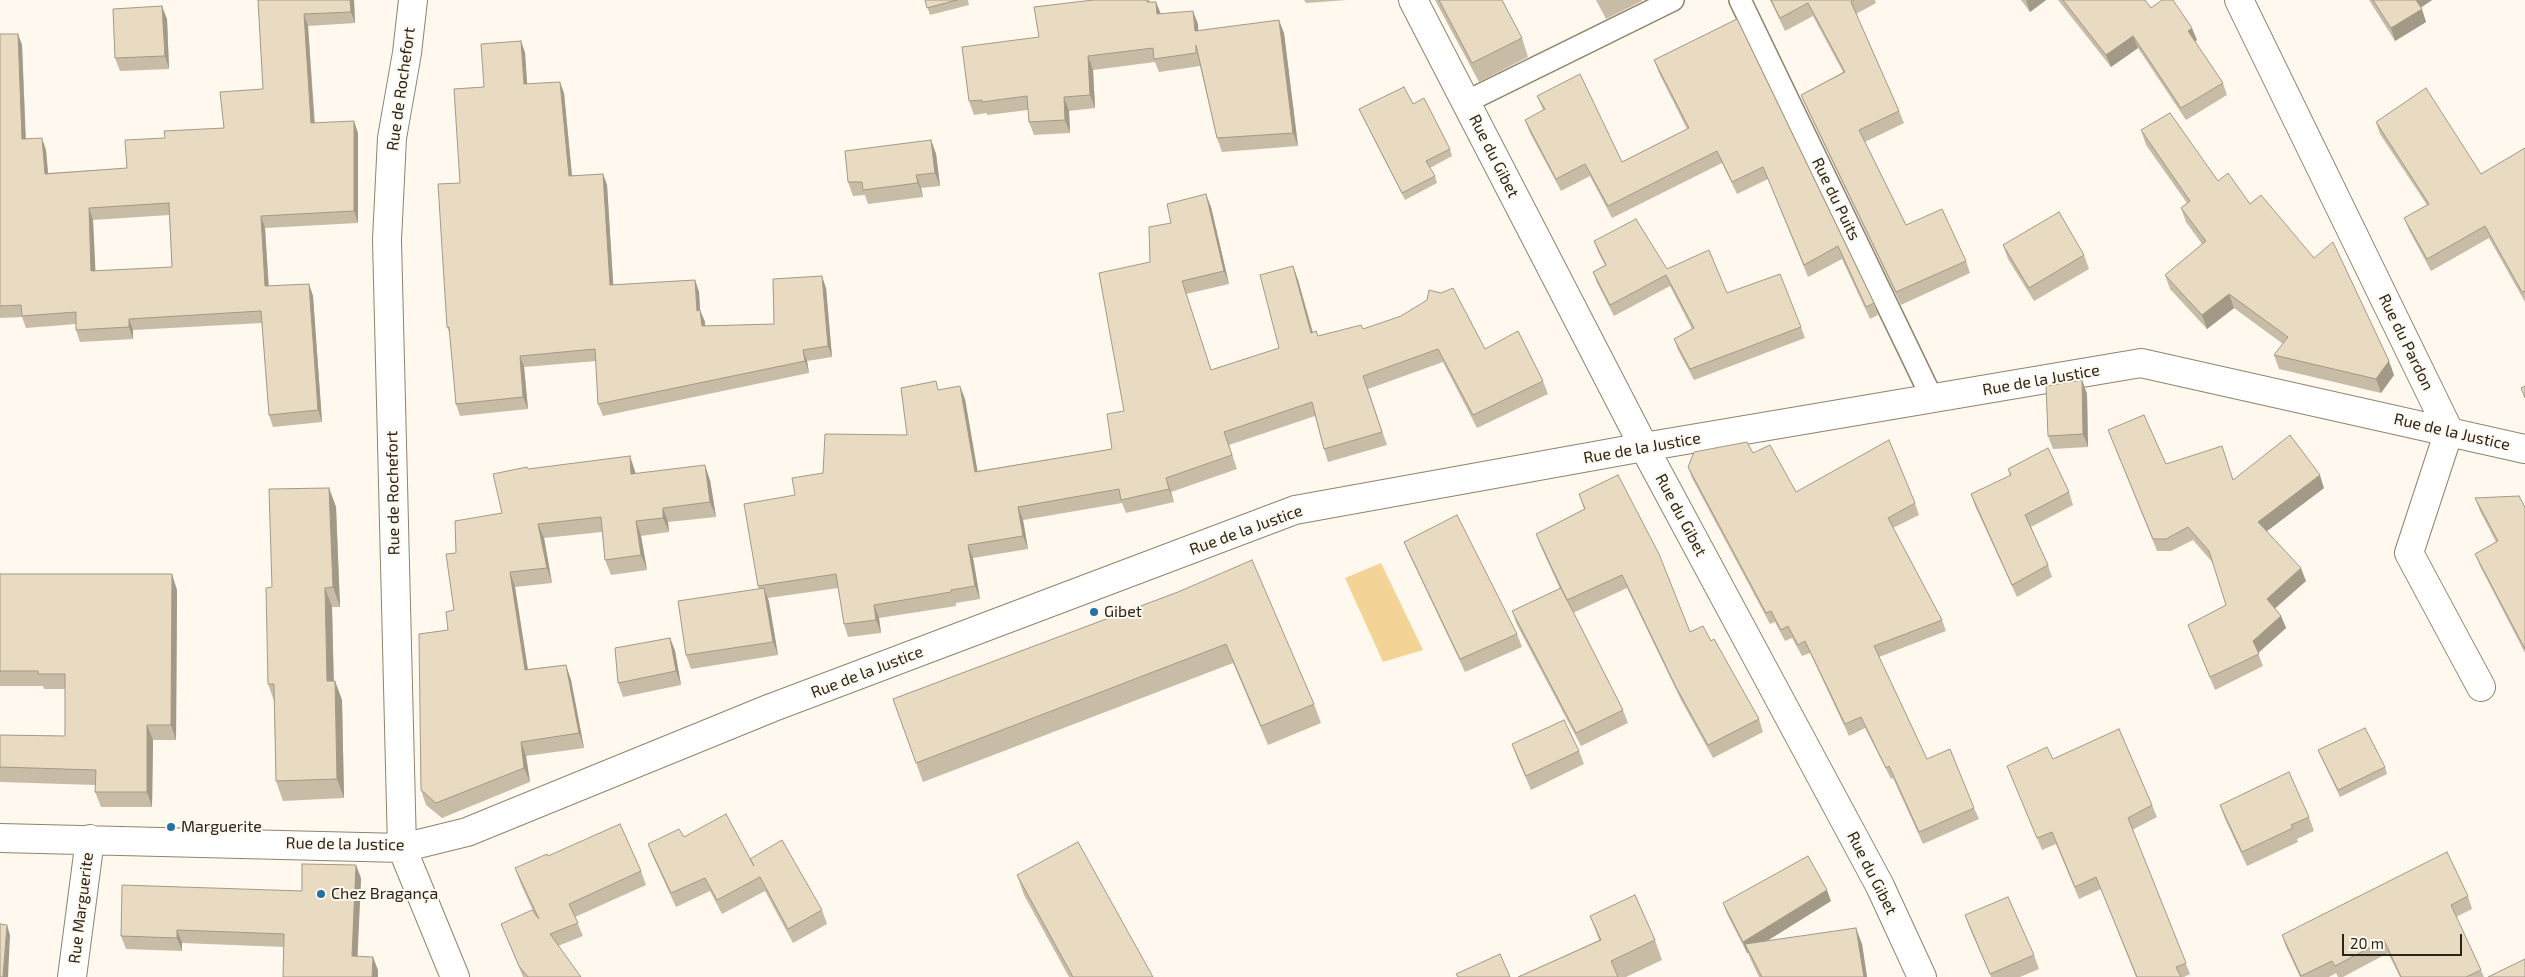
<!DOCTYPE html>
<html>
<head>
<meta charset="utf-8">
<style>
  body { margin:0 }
  #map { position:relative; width:2525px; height:977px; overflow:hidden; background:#fef8ee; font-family:"Exo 2",sans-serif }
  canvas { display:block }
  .scale { position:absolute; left:2342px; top:934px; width:120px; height:22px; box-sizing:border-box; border:2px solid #2a241b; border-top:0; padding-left:6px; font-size:15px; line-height:18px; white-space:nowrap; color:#2a241b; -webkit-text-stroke:4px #fef8ee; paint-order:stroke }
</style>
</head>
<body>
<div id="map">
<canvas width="2525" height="977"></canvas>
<div class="scale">20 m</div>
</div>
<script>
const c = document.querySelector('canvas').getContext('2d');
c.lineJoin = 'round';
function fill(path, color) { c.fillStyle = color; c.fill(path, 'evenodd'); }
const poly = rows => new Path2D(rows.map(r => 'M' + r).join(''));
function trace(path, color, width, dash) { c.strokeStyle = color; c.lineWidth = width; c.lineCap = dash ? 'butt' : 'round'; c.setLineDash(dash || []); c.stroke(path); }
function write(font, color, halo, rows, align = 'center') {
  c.font = font + ' "Exo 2",sans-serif'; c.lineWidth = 4; c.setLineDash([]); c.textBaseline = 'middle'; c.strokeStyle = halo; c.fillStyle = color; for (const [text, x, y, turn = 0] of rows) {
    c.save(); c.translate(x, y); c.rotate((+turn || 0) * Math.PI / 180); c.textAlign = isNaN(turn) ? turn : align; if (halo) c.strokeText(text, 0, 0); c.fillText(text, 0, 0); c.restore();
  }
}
fill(poly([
  [1381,563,1423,650,1383,662,1345,578]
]), '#f4d397');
const service = poly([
  [1740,0,1932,398],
  [1466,102,1673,0]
]);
const minor = poly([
  [413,0,407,53,392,138,387,240,402,848,455,977],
  [1413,0,1644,447,1880,886,1922,977],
  [2239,0,2449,431,2409,553,2481,687],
  [0,838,402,848,467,832,771,708,1295,510,1644,447,2141,363,2525,449],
  [72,977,90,839]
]);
trace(service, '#90836b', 24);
trace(minor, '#90836b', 30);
trace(service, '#fff', 21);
trace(minor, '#fff', 28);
fill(poly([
  [258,0,354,0,355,23,308,26,315,123,358,133,358,223,265,228,269,286,309,284,313,296,322,422,273,427,269,415,262,323,133,330,133,339,80,342,76,330,76,324,26,328,22,317,0,318,0,34,18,34,22,45,26,139,46,150,48,173,127,168,165,138,224,128,263,89],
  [169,215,172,267,95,271,93,220],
  [925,0,968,0,969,5,930,15],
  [1093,0,1149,0,1150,2,1156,2,1161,14,1198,24,1198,31,1284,33,1298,146,1222,152,1217,138,1200,66,1159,72,1155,62,1093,70,1095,108,1069,111,1070,133,1034,135,1029,122,1028,110,987,115,987,113,974,115,969,101,1039,37],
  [1304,0,1347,0,1306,3],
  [1435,0,1502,0,1522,38,1528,57,1479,82],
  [1596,0,1642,0,1642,1,1606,19],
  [1770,0,1875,0,1876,3,1856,14,1899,111,1904,123,1865,142,1906,225,1966,261,1970,273,1901,305,1806,107,1801,95,1843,72,1813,16,1785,31],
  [2021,0,2046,0,2030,12],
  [2058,0,2145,0,2151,8,2197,40,2195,42,2223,83,2227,95,2186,120,2138,48,2111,67],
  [2369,0,2432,0,2421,8,2426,22,2395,41],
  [167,19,169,69,120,71,115,58],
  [1737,19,1874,303,1878,315,1870,319,1842,259,1808,277,1768,179,1737,194,1722,163,1612,218,1590,176,1561,191,1530,133,1525,120,1543,110,1537,96,1622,162,1687,129,1659,73,1654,60],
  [521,41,525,53,527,84,564,93,572,176,603,174,607,185,613,285,695,280,699,292,700,310,705,322,705,326,774,324,826,288,832,357,807,361,809,373,603,416,598,404,596,361,524,367,528,409,460,416,456,404,450,334,447,327,460,183,484,87],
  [1413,104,1450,149,1452,156,1430,168,1435,176,1437,183,1405,200,1362,116,1359,109],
  [2376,122,2481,174,2525,148,2525,302,2489,238,2431,271,2409,230,2404,218,2427,205,2380,134],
  [2141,130,2218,181,2250,204,2394,375,2381,393,2279,369,2274,355,2283,344,2234,308,2207,329,2170,289,2165,275,2202,244,2186,222,2181,208,2187,203,2146,145],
  [931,140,936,154,940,186,921,188,923,197,868,204,865,195,853,196,848,182],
  [1211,207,1229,284,1186,294,1211,370,1279,348,1293,266,1298,280,1313,332,1318,336,1363,329,1485,349,1543,381,1548,394,1477,428,1443,362,1368,389,1387,445,1328,462,1324,449,1315,416,1229,445,1237,469,1171,492,1174,502,1126,513,1122,503,1023,520,1028,549,973,558,980,599,956,603,956,606,879,618,881,633,848,637,844,624,838,588,768,598,769,602,778,655,691,669,686,655,759,589,758,586,823,473,907,435,939,390,965,399,977,471,1112,449,1124,411,1150,262,1171,223],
  [1594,241,1727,293,1801,327,1805,338,1694,380,1678,350,1674,339,1692,329,1670,286,1614,316,1597,283,1593,272,1605,265,1598,252],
  [2003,245,2084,255,2089,269,2034,301,2008,259],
  [2082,380,2087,394,2088,447,2053,449,2048,436],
  [2108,430,2166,464,2234,480,2324,488,2267,531,2306,581,2275,608,2281,616,2286,628,2258,653,2263,666,2215,690,2188,625,2226,605,2213,563,2193,540,2171,551,2157,551],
  [1753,453,1796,492,1915,503,1919,515,1893,528,1942,620,1946,631,1879,657,1927,759,1974,808,1979,819,1923,844,1893,778,1891,779,1865,728,1849,736,1810,653,1802,656,1792,638,1785,641,1775,622,1770,624,1692,478,1688,467],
  [528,469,635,471,636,473,710,480,716,517,668,522,669,532,641,536,647,570,611,575,605,560,602,532,544,538,552,583,515,587,528,669,566,665,571,680,584,748,526,756,530,782,442,818,426,805,421,790,448,630,454,610,456,553,502,513],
  [2008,469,2069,492,2073,505,2031,527,2048,565,2052,577,2017,597,1975,506,1971,494,2010,476],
  [329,488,336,507,340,607,332,607,334,681,335,681,342,700,344,798,283,801,276,781,274,701,268,684,272,587],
  [1579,494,1690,632,1711,641,1759,719,1763,732,1713,758,1681,700,1627,588,1573,613,1623,710,1628,723,1581,746,1517,625,1512,611,1560,589,1541,547,1536,534,1584,509],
  [2475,498,2525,507,2525,653,2480,566,2475,554,2496,542,2480,511],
  [1404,542,1517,634,1522,647,1465,672,1409,554],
  [0,574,177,590,176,740,153,740,152,807,101,807,95,792,95,785,0,782,0,735,65,736,65,689,44,689,43,686,0,686],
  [1178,592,1314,704,1321,723,1268,745,1233,663,923,782,893,699],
  [670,638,675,651,681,685,623,697,618,683],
  [1512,744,1579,751,1584,764,1531,790,1517,758],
  [2318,750,2385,767,2387,774,2340,797,2321,757],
  [2053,759,2152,805,2157,817,2132,830,2190,974,2184,977,2136,977,2101,889,2079,899,2056,844,2042,850,2007,766],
  [2220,805,2309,817,2314,831,2297,839,2298,842,2247,866,2225,819],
  [684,837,750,859,822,910,827,924,793,943,765,891,722,914,710,891,676,907,653,857,648,844],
  [548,856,641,871,646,885,575,917,583,936,558,946,581,977,523,977,501,924,534,913,520,882,515,868],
  [1017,875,1153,977,1069,977,1024,895],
  [361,878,357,956,378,970,284,947,182,943,182,951,126,949,121,936,302,891],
  [2468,896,2472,909,2456,917,2484,977,2400,977,2388,953,2343,977,2338,977,2336,973,2329,977,2300,977,2286,947,2282,935],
  [1831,901,1767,941,1862,944,1867,977,1759,977,1751,960,1748,953,1747,953,1727,914,1723,903],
  [1965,915,2034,955,2039,969,2020,977,1991,977,1970,929],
  [1590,916,1655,940,1662,960,1626,977,1518,977,1599,940]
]), '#c8bca6');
fill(poly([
  [350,0,354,0,355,23,351,12],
  [2026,0,2046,0,2030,12],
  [2415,0,2432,0,2418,9],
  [1156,2,1161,15,1157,14],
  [162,6,167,19,169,69,165,56],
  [2422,9,2426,22,2395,41,2391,28],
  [1193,11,1198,24,1199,45,1195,31],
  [304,14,308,26,315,135,311,123],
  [1279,20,1284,33,1298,146,1293,133],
  [2192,28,2197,40,2192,43,2188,31],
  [18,34,22,45,26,151,22,139],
  [2133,36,2138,48,2111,67,2106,55],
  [521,41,525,53,528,96,524,84],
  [1088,56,1093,70,1095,108,1090,95],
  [560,82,564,93,573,187,569,176],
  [1064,97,1069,111,1070,133,1065,120],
  [354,121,358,133,358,223,354,211],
  [42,138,46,150,49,185,45,174],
  [931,140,936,154,940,186,935,173],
  [603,174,607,185,614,296,610,285],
  [916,175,921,188,923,197,918,183],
  [1206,194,1211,207,1229,284,1224,271],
  [89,208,93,220,96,282,91,271],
  [261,216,265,228,269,298,265,286],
  [1293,266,1298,280,1316,346,1311,333],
  [822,276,826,288,832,357,828,346],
  [695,280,699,292,700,310,705,322,706,338,697,311],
  [309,284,313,296,322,422,318,410],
  [2229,294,2234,308,2207,329,2202,315],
  [129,319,133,330,133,339,129,327],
  [803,350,807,361,809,373,805,361],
  [520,356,524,367,528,409,523,397],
  [2389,361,2394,375,2381,393,2376,379],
  [2082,380,2087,394,2088,447,2083,434],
  [960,386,965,399,980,485,975,472],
  [630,456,635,471,636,488,631,474],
  [705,465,710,480,716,517,710,502],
  [2320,475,2324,488,2263,534,2258,522],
  [1166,478,1171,492,1174,502,1169,489],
  [329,488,336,507,340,607,333,587],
  [1018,507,1023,520,1028,549,1023,536],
  [663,508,668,522,669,532,663,518],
  [636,521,641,536,647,570,641,555],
  [538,524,544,538,552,583,547,568],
  [968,545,973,558,980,599,975,586],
  [2301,568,2306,581,2272,611,2267,599],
  [510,572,515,587,530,684,525,670],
  [172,574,177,590,176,740,171,725],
  [325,588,332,607,334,700,327,681],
  [764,588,769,602,778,655,773,642],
  [874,605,879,618,881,633,876,620],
  [2281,616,2286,628,2257,654,2253,641],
  [670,638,675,651,681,685,676,671],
  [566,665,571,680,584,748,579,733],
  [335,681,342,700,344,798,337,779],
  [147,725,153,740,152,807,147,792],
  [521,742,526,756,530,782,524,768],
  [356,865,361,878,357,969,352,956],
  [1827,890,1831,901,1749,952,1745,944,1748,953,1747,953,1743,942],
  [7,925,10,935,8,977,3,977],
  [1856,928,1862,944,1867,977,1864,977],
  [177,930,182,943,182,951,177,938],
  [373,957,378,970,378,977,372,977]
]), '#a39987');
const building = poly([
  [258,0,350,0,351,12,304,14,311,123,354,121,354,211,261,216,265,286,309,284,318,410,269,415,261,311,129,319,129,327,76,330,76,312,22,316,21,305,0,306,0,34,18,34,22,139,42,138,45,174,127,168,125,140,165,138,164,131,224,128,220,92,263,89,258,0],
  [169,203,172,267,91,271,89,208,169,203],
  [925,0,957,0,927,8,925,0],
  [1093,0,1147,0,1147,2,1156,2,1157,14,1193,11,1195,31,1279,20,1293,133,1217,138,1196,45,1196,53,1154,59,1153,48,1088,56,1090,95,1064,97,1065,120,1029,122,1027,96,982,102,982,100,969,101,962,47,1039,37,1034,7,1093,0],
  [1439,0,1502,0,1522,38,1472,63,1439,0],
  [1771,0,1854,0,1851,2,1899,111,1859,130,1906,225,1942,209,1966,261,1896,292,1801,95,1845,72,1808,3,1780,18,1771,0],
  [2063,0,2145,0,2151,8,2162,0,2173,0,2192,28,2188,31,2223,83,2181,108,2133,36,2106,55,2063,0],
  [2373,0,2416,0,2422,9,2391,28,2373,0],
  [162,6,165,56,115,58,113,9,162,6],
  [1737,19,1874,303,1866,307,1838,246,1804,265,1763,167,1732,182,1717,151,1608,206,1585,164,1556,179,1525,120,1545,109,1537,96,1580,74,1622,162,1689,128,1654,60,1737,19],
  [521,41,524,84,560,82,569,176,603,174,610,285,695,280,697,311,700,310,702,326,774,324,773,279,822,276,828,346,803,350,805,361,598,404,595,349,520,356,523,397,456,404,449,327,447,327,438,184,460,183,454,89,484,87,481,44,521,41],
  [1404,87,1413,104,1424,98,1450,149,1426,161,1435,176,1402,193,1359,109,1404,87],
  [2426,88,2481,174,2525,148,2525,291,2522,292,2485,226,2427,259,2404,218,2429,204,2376,122,2426,88],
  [2170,113,2218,181,2228,173,2250,204,2261,195,2314,258,2333,242,2389,361,2376,379,2274,355,2288,337,2229,294,2202,315,2165,275,2206,241,2181,208,2190,201,2141,130,2170,113],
  [931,140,935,173,916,175,918,183,863,190,862,182,848,182,845,151,931,140],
  [1206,194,1224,271,1182,281,1211,370,1279,348,1260,275,1293,266,1311,333,1316,331,1318,336,1361,325,1363,329,1401,316,1427,300,1429,290,1441,293,1453,288,1485,349,1518,331,1543,381,1473,415,1438,349,1363,376,1382,432,1324,449,1312,402,1224,432,1232,455,1166,478,1169,489,1121,500,1119,489,1018,507,1023,536,968,545,975,586,951,590,951,592,874,605,876,620,844,624,836,574,758,586,744,504,795,495,792,478,823,473,825,434,907,435,901,388,936,381,938,390,960,386,975,472,1112,449,1107,414,1124,411,1099,273,1150,262,1149,227,1171,223,1167,204,1206,194],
  [2059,212,2084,255,2029,288,2003,245,2059,212],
  [1636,219,1667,269,1709,250,1727,293,1780,274,1801,327,1690,369,1674,339,1694,328,1666,275,1610,305,1593,272,1606,265,1594,241,1636,219],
  [2082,380,2083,434,2048,436,2046,386,2082,380],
  [2525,386,2525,398,2521,388,2525,386],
  [2144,415,2166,464,2222,446,2233,480,2290,435,2320,475,2258,522,2301,568,2267,599,2281,616,2253,641,2259,654,2210,677,2188,625,2226,605,2209,551,2188,527,2166,539,2153,539,2108,430,2144,415],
  [1889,440,1915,503,1888,518,1942,620,1874,646,1927,759,1950,749,1974,808,1919,832,1889,766,1886,768,1861,717,1845,724,1805,641,1798,645,1788,626,1781,630,1771,611,1766,613,1688,467,1694,452,1747,442,1753,453,1770,445,1796,492,1889,440],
  [2048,448,2069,492,2025,515,2048,565,2012,585,1971,494,2011,475,2008,469,2048,448],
  [630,456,631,474,705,465,710,502,663,508,663,518,636,521,641,555,605,560,601,517,538,524,547,568,510,572,525,670,566,665,579,733,521,742,524,768,436,803,421,790,419,634,448,630,446,612,454,610,446,554,456,553,455,521,502,513,493,474,527,467,528,469,630,456],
  [1618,475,1659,554,1690,632,1703,626,1711,641,1714,639,1759,719,1708,745,1676,687,1622,575,1567,600,1536,534,1585,509,1579,494,1618,475],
  [329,488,333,587,325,588,327,681,335,681,337,779,276,781,274,684,268,684,266,588,272,587,269,489,329,488],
  [2519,496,2525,507,2525,649,2475,554,2498,541,2475,498,2519,496],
  [1457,515,1517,634,1460,659,1404,542,1457,515],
  [1252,560,1314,704,1261,726,1226,644,916,763,893,699,1178,592,1252,560],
  [0,574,172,574,171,725,147,725,147,792,95,792,96,770,0,767,0,735,65,736,65,674,38,674,38,671,0,671,0,574],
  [764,588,773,642,686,655,678,601,764,588],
  [1561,588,1623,710,1576,733,1512,611,1561,588],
  [670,638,676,671,618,683,615,648,670,638],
  [1564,720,1579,751,1526,776,1512,744,1564,720],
  [2365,728,2385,767,2338,790,2318,750,2365,728],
  [2119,729,2152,805,2128,818,2186,963,2176,967,2181,977,2137,977,2096,877,2075,887,2052,832,2037,838,2007,766,2047,747,2053,759,2119,729],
  [2289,772,2309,817,2291,825,2293,828,2242,852,2220,805,2289,772],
  [726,814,754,866,750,859,782,840,822,910,788,929,760,877,717,900,705,878,671,893,648,844,679,829,684,837,726,814],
  [620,824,641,871,569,904,578,923,550,934,581,977,528,977,519,966,501,924,532,910,539,919,515,868,547,854,548,856,620,824],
  [1078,842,1153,977,1073,977,1017,875,1078,842],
  [2447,852,2468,896,2451,905,2481,970,2466,977,2401,977,2384,940,2335,966,2332,961,2301,976,2282,935,2447,852],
  [1808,856,1827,890,1743,942,1723,903,1808,856],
  [302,864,356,865,352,956,373,957,372,977,283,977,284,934,177,930,177,938,121,936,122,885,302,891,302,864],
  [1635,895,1655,940,1611,961,1618,977,1518,977,1601,940,1590,916,1635,895],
  [2008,897,2034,955,1990,974,1965,915,2008,897],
  [0,924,7,925,3,977,0,977,0,924],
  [1856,928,1864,977,1762,977,1745,944,1856,928],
  [1500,954,1510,977,1458,977,1456,974,1500,954],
  [2525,959,2525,977,2488,977,2525,959]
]);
fill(building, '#e9dbc1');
trace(building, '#a39987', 1);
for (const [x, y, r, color] of [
  [1094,612,5,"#2671a4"],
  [171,827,5,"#2671a4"],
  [321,894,5,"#2671a4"]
]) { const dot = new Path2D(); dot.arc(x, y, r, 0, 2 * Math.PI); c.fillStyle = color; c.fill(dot); trace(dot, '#fef8ee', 2); }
write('16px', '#2a241b', '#fef8ee', [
  ["Rue de Rochefort",401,89,-82],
  ["Rue du Gibet",1494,156,63],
  ["Rue du Puits",1836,199,64],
  ["Rue du Pardon",2406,342,64],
  ["Rue de la Justice",2041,380,-10],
  ["Rue de la Justice",2452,432,13],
  ["Rue de la Justice",1642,448,-10],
  ["Rue de Rochefort",393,493,-91],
  ["Rue du Gibet",1681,515,62],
  ["Rue de la Justice",1246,530,-20],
  ["Rue de la Justice",867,672,-21],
  ["Rue de la Justice",345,844,1],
  ["Rue du Gibet",1872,873,63],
  ["Rue Marguerite",81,908,-83]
]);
write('16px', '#2a241b', '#fef8ee', [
  ["Gibet",1104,612],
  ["Marguerite",181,827],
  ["Chez Bragança",331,894]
], 'left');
</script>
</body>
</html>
